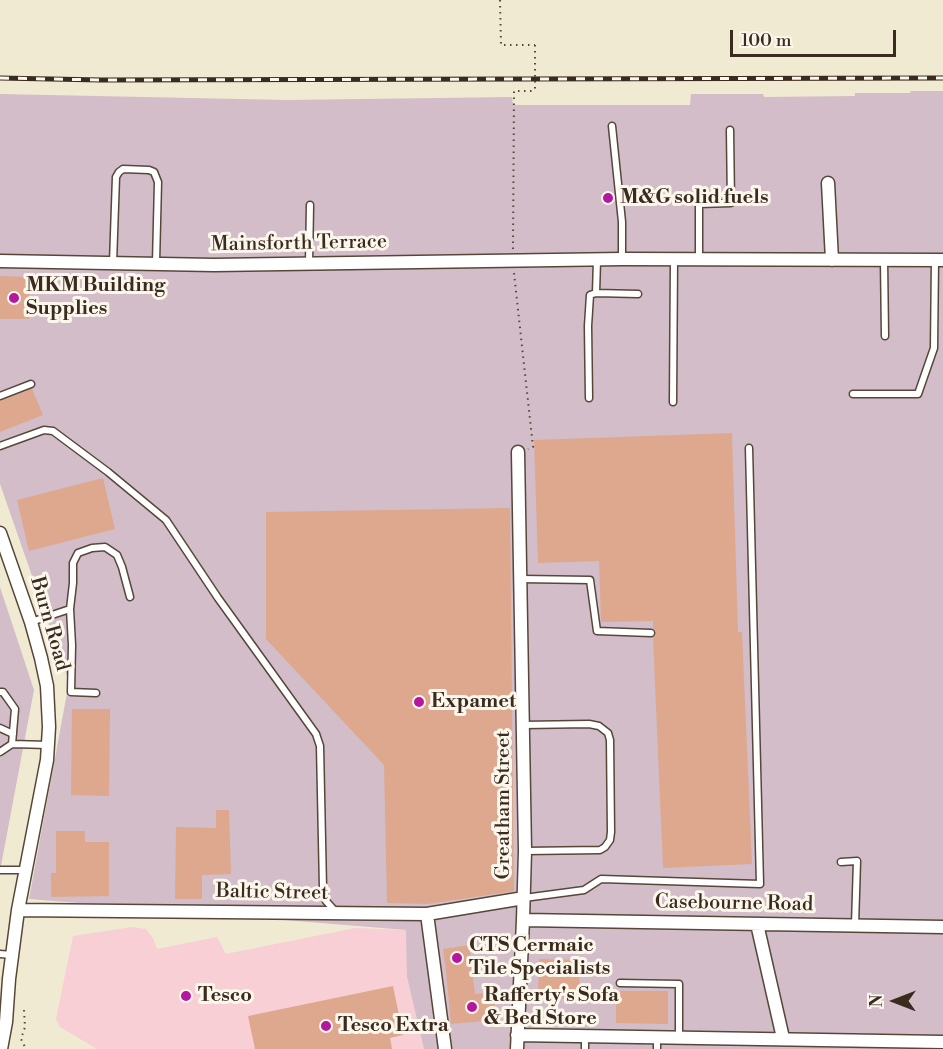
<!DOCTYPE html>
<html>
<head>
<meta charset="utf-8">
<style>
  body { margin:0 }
  #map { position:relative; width:943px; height:1049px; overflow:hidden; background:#f1ead2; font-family:"Libre Bodoni",serif }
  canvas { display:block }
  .north { position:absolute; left:865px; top:971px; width:60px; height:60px; -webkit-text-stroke:4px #fbf7ec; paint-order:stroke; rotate:270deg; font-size:16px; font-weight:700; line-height:24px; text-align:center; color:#3b2a1e }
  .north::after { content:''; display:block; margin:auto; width:21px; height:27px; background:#3b2a1e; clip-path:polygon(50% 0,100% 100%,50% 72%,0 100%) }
  .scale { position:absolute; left:730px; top:30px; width:166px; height:27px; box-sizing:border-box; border:3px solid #3b2a1e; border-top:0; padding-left:8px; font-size:18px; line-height:21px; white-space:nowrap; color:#3b2a1e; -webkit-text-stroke:4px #fbf7ec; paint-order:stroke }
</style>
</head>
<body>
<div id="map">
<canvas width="943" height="1049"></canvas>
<div class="north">N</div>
<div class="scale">100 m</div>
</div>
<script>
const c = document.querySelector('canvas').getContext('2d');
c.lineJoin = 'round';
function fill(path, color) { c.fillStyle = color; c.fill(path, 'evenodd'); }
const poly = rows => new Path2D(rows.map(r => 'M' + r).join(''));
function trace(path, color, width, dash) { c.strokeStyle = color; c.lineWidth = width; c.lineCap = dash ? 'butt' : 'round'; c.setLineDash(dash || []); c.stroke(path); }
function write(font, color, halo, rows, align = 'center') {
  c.font = font + ' "Libre Bodoni",serif'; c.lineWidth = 6; c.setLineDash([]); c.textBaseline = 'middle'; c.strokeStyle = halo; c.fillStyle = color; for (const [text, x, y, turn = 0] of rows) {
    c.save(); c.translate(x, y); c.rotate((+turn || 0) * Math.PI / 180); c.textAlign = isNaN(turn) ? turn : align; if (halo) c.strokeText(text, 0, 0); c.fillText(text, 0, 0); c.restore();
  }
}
fill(poly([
  [132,927,146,929,153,938,157,949,217,937,226,954,355,928,407,930,407,977,424,1049,97,1049,60,1027,56,1019,73,936]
]), '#f7cfd5');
fill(poly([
  [911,91,943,91,943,1049,424,1049,407,977,406,930,29,899,69,682,0,484,0,94,287,100,512,97,513,105,690,105,691,94,763,94,764,97,855,96,855,93,910,93],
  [0,587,34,690,0,871]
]), '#d2bdc8');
fill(poly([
  [0,276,29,277,29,319,0,319],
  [32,389,43,415,0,432,0,401],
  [732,433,738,632,742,632,752,864,663,868,653,638,656,635,656,631,653,628,653,621,601,622,599,561,538,563,534,440],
  [103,478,115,529,29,551,17,500],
  [510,508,514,891,428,904,387,903,384,765,266,639,266,512],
  [72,709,110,709,109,796,71,795],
  [216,810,229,810,231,874,202,875,202,899,175,899,176,827,216,828],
  [56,831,85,831,85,842,109,842,109,896,51,897,51,873,56,873],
  [469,945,475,994,494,992,496,1020,451,1024,446,971,443,949],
  [539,959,580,960,579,998,538,998],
  [393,986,403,1035,390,1038,392,1049,255,1049,248,1016],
  [616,991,668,991,668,1024,616,1023]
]), '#dea88f');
const lane = poly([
  [612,126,622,222,622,259],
  [699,259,699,204,731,203,730,130],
  [597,260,596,293,638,294],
  [884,260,885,336],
  [113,263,116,177,119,172,123,169,149,170,154,172,158,182,156,263],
  [309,263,310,205],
  [853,394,918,394,934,348,935,260],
  [0,396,31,384],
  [589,398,588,326,590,295,596,293],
  [673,402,674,259],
  [0,446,44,430,53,431,108,472,166,520,218,598,316,734,320,746,323,888,326,901,336,912],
  [521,579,590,580,597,631,651,633],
  [70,609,72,645,71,692,96,693],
  [31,622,70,609,73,583,73,563,78,553,92,548,105,547,117,555,122,567,130,597],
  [0,692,3,692,15,709,12,744],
  [523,725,589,724,599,726,608,733,610,740,611,832,610,840,605,847,600,850,525,851],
  [0,728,13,734],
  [0,752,12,744,48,745],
  [841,862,857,861,855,925],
  [0,870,26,870],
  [524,898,584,890,601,879,760,884,749,448],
  [0,954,12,955],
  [620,983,679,984,679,1037],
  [657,1037,657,1049],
  [585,1049,585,1036]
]);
const street = poly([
  [828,183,832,260],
  [0,261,214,265,622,259,943,260],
  [0,533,31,622,41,658,47,686,49,727,47,760,18,910,9,979,6,1022,1,1049],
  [18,910,427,914,524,898],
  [427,914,445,1049],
  [523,920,943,927],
  [757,924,783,1038],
  [517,1035,943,1042],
  [517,1049,523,920,525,851,518,452]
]);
trace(lane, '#564739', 9);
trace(street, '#564739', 15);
trace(poly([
  [500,0,501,45,535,45],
  [513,249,514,91,535,91],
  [514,273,533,447,528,449],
  [24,1010,25,1027,21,1039,26,1049]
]), '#564739', 2, [1.5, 4.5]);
trace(lane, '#fff', 6);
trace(street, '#fff', 12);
const rail = poly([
  [0,78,101,80,943,78]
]);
trace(rail, '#3b2a1e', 5);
trace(rail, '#fbf7ec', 3, [9]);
trace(poly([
  [535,45,535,91]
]), '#564739', 2, [1.5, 4.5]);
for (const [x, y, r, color] of [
  [608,198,6,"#b5179e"],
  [14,298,6,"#b5179e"],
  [419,702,6,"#b5179e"],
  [457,958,6,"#b5179e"],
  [186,996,6,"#b5179e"],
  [472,1007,6,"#b5179e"],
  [326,1026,6,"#b5179e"]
]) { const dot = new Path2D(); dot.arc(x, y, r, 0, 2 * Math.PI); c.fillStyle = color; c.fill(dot); trace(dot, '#fbf7ec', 2); }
write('bold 20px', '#3b2a1e', '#fbf7ec', [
  ["M&G solid fuels",620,198],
  ["MKM Building",26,286],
  ["Supplies",26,309],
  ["Expamet",431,702],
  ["CTS Cermaic",469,946],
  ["Tile Specialists",469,969],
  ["Tesco",198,996],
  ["Rafferty's Sofa",484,996],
  ["& Bed Store",484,1019],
  ["Tesco Extra",338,1026]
], 'left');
write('20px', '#3b2a1e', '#fbf7ec', [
  ["Mainsforth Terrace",299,244,-1],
  ["Burn Road",49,624,74],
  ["Greatham Street",504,805,-90],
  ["Baltic Street",272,893,1],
  ["Casebourne Road",734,904,1]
]);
</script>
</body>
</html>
